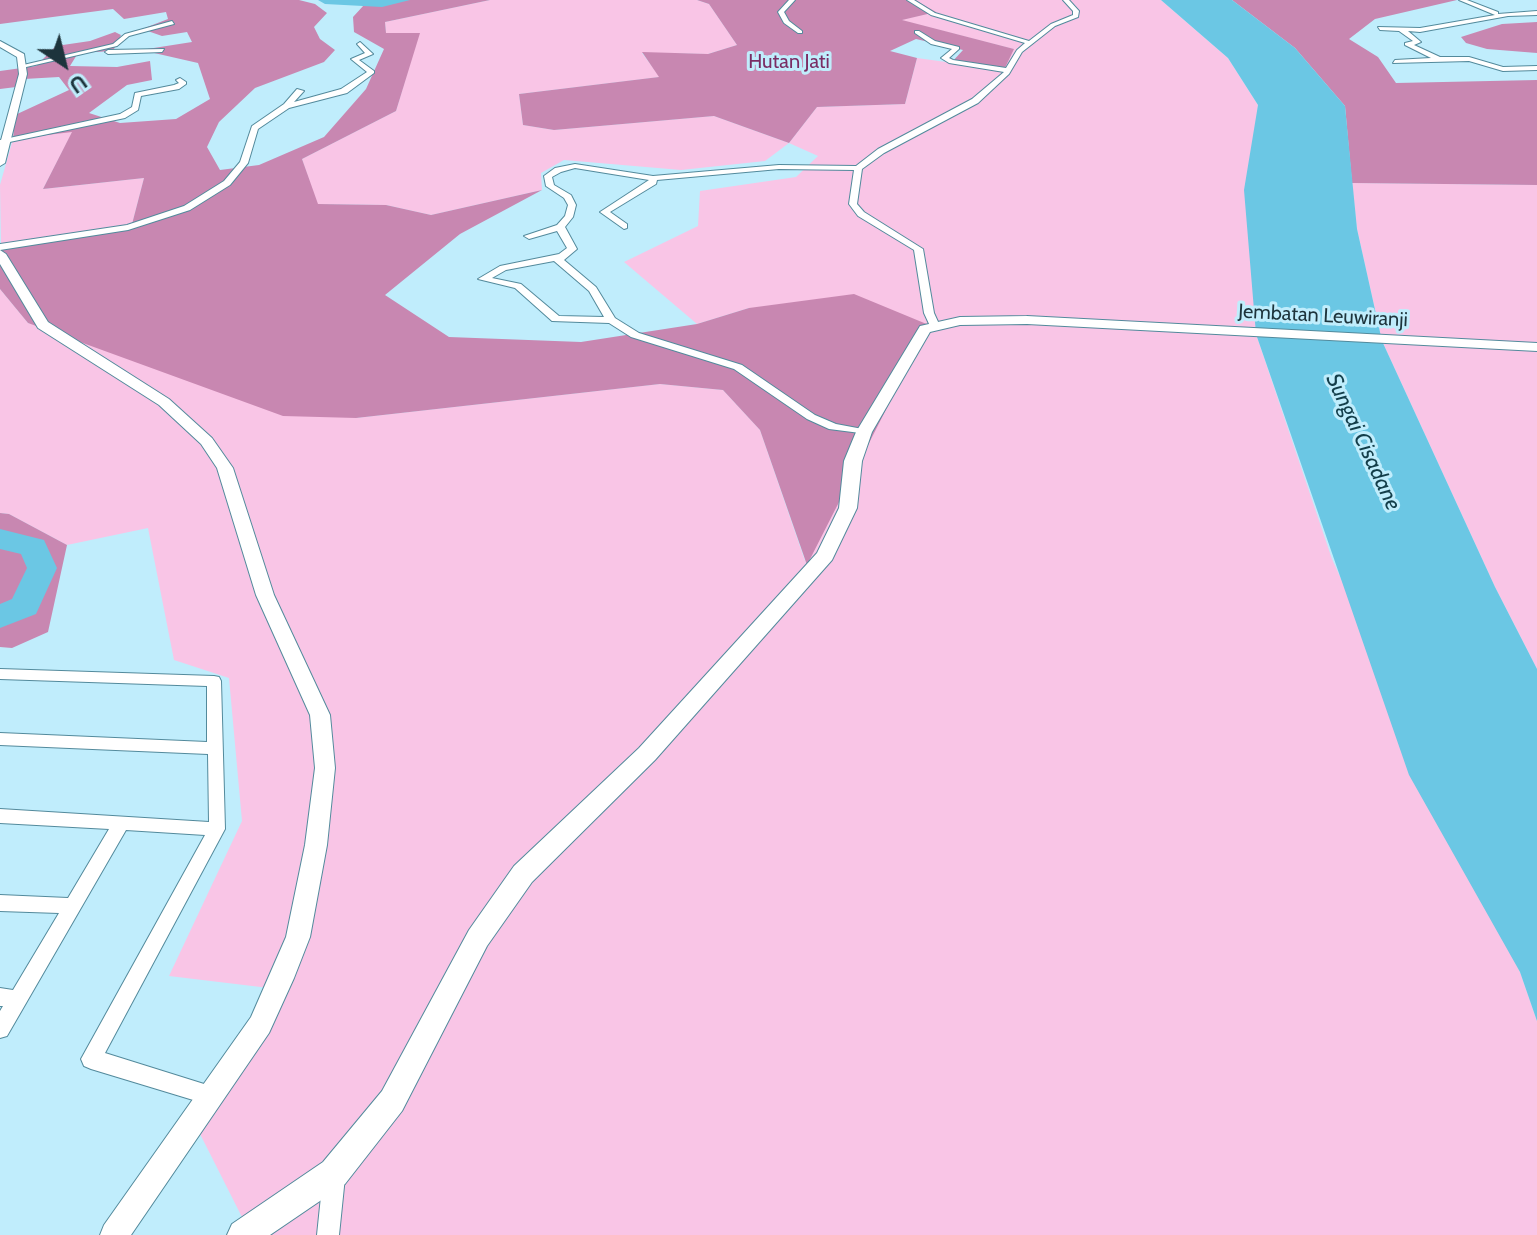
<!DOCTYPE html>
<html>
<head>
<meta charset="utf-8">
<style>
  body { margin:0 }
  #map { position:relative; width:1537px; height:1235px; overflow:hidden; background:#c0edfc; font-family:Cabin,sans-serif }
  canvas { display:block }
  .north { position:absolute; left:24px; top:24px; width:80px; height:80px; -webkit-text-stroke:6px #c0edfc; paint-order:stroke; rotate:145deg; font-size:22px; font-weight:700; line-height:32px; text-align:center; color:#1d343c }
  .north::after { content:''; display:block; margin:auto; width:28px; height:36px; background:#1d343c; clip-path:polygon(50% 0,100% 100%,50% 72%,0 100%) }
</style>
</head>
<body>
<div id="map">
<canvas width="1537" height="1235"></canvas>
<div class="north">U</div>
</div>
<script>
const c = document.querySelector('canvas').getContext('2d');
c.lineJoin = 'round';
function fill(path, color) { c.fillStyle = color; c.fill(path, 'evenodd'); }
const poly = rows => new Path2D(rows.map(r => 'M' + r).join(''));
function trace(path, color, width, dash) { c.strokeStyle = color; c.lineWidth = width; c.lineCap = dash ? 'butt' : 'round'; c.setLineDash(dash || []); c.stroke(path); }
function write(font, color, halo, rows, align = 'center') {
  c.font = font + ' Cabin,sans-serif'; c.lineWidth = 6; c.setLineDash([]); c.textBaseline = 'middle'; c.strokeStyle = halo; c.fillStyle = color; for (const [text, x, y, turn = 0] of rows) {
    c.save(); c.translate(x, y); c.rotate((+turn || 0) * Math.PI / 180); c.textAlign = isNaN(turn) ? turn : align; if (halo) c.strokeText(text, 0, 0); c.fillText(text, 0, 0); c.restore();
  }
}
fill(poly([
  [490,0,697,0,709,4,737,45,708,54,642,53,660,77,519,94,523,125,554,130,714,116,789,143,817,107,905,104,917,58,1004,70,1013,49,900,20,935,12,915,0,1161,0,1228,58,1258,105,1255,130,1256,334,1332,559,1520,972,1537,1021,1537,1235,251,1235,194,1122,269,988,169,976,242,821,229,678,174,660,148,528,67,545,9,514,0,513,0,289,28,323,356,418,660,384,723,390,760,430,806,564,749,308,697,324,624,262,698,226,700,191,796,177,818,156,789,143,765,161,681,170,564,160,541,173,542,190,431,215,386,205,317,204,302,159,396,111,419,33,386,33,385,22],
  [73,131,43,189,144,178,131,228,1,245,0,185,13,139],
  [1352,183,1537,185,1537,669,1495,587,1382,341,1357,229]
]), '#f9c5e6');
fill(poly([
  [0,0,299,0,315,4,327,13,314,27,320,39,335,50,324,62,255,88,219,122,207,147,220,170,259,165,324,137,366,89,384,49,354,32,353,17,364,5,402,0,490,0,385,22,386,33,420,33,396,111,302,159,318,204,386,205,431,215,542,190,460,234,385,295,449,337,581,342,697,324,749,308,854,294,929,325,807,565,760,430,723,390,660,384,356,418,283,416,28,323,0,289,0,249,131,228,144,178,43,189,72,132,13,139,15,115,69,90,59,77,24,79,16,87,0,89,0,71,36,66,56,46,90,41,115,32,121,35,113,51,78,53,70,66,117,67,150,61,152,80,127,85,89,113,120,123,176,119,210,99,198,63,141,50,192,42,187,32,162,36,142,29,168,19,166,12,124,19,113,9,0,24],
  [697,0,915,0,936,12,902,20,1014,49,1004,70,952,62,963,50,916,39,890,51,917,58,905,104,817,107,789,143,714,116,554,130,523,125,519,94,659,77,642,52,708,54,737,45,709,4],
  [1232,0,1457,0,1375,19,1349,39,1378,57,1396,83,1537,80,1537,185,1352,183,1345,106,1295,48],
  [1537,22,1537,53,1487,49,1466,43,1461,37,1502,24],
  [0,513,9,514,67,545,48,632,12,648,0,647]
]), '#c887b1');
fill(poly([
  [1161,0,1232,0,1295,48,1345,106,1357,229,1382,341,1495,587,1537,669,1537,1021,1520,972,1409,775,1256,334,1244,190,1258,105,1228,58]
]), '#6bc7e4');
fill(poly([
  [318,0,410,0,382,7,325,4,318,0],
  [0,529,44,540,57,568,36,614,0,628,0,604,12,599,27,568,21,554,0,549,0,529]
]), '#6bc7e4');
const minor = poly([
  [789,0,795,0,784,12,789,21,802,31,802,33,798,33,784,23,778,12,789,0],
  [907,0,914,0,935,13,1029,41,1051,24,1073,15,1073,11,1063,0,1069,0,1079,11,1078,17,1055,26,1022,52,1009,74,978,103,884,153,862,169,857,204,864,212,923,249,934,313,939,324,938,326,930,326,924,313,914,250,858,216,849,204,854,170,779,169,657,180,656,184,610,212,627,224,627,228,624,229,600,212,649,180,575,168,561,172,552,177,554,185,571,195,576,205,573,217,565,227,577,249,564,260,596,287,615,318,639,333,742,365,815,415,836,424,868,430,868,434,829,429,807,419,734,369,631,337,609,323,552,321,515,288,478,279,500,266,559,254,567,248,557,231,529,239,524,236,557,225,565,216,568,205,564,198,546,186,544,176,555,168,575,164,653,176,779,165,856,166,878,149,972,99,1004,72,949,63,941,58,952,49,931,44,915,33,915,31,919,31,935,41,959,47,959,49,949,58,953,60,1006,68,1017,50,1025,43,931,15,907,0],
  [554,261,589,291,604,317,559,316,521,284,492,278,506,270,554,261],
  [1459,0,1467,0,1498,12,1498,14,1537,11,1537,15,1508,16,1420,32,1408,31,1421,42,1414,45,1440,57,1469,57,1503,67,1537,66,1537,70,1503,71,1469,61,1393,63,1395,60,1431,58,1405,45,1405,43,1413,41,1399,31,1380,30,1378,27,1420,28,1495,15,1459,0],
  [172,21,174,24,129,36,117,46,22,68,19,66,113,44,125,34,172,21],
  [360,42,373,54,359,60,374,71,374,73,347,93,289,108,258,129,248,163,230,185,190,210,128,230,0,250,0,244,127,225,184,206,224,181,240,162,252,126,284,104,297,89,304,91,294,102,341,89,367,72,351,59,365,53,357,44,360,42],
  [164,49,162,52,108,54,105,52,108,50,164,49],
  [180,78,186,82,186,84,179,89,141,96,138,110,125,118,0,144,0,140,120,114,132,107,135,93,174,85,179,83,176,80,180,78],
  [0,669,214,676,219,677,221,681,225,829,105,1053,220,1089,223,1096,220,1103,213,1106,91,1069,84,1066,81,1059,205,835,126,830,7,1036,0,1038,0,1011,3,1006,0,1006,0,988,13,990,59,913,0,911,0,895,68,898,109,829,0,823,0,809,209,822,208,754,0,745,0,733,207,742,207,686,0,679,0,669],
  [334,1166,342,1169,345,1177,339,1235,317,1235,323,1177,326,1169,334,1166]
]);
const tertiary = poly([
  [0,41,24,54,27,74,5,163,0,166,0,144,19,74,17,57,0,47,0,41],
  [0,250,6,254,48,322,169,399,212,438,233,468,274,595,330,715,335,768,327,845,310,937,294,978,269,1033,131,1235,100,1235,104,1225,251,1017,286,937,305,845,315,768,310,715,256,595,217,468,201,444,159,405,38,328,0,264,0,250]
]);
const secondary = poly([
  [1027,316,1537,343,1537,351,1027,324,960,325,930,332,872,432,862,461,857,508,832,560,655,760,532,882,487,946,402,1111,345,1184,270,1235,227,1235,232,1224,323,1162,382,1091,469,930,514,866,639,748,817,553,839,508,844,461,856,432,920,326,960,317,1027,316]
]);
trace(minor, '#538a9c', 2);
trace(tertiary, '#538a9c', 2);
trace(secondary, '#538a9c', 2);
fill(minor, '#fff');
fill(tertiary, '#fff');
fill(secondary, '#fff');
write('20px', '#7a2d64', '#c0edfc', [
  ["Hutan Jati",789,62]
]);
write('20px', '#1d343c', '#c0edfc', [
  ["Jembatan Leuwiranji",1323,316,3]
]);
write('italic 22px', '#133e4a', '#c0edfc', [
  ["Sungai Cisadane",1363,442,65]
]);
</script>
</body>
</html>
